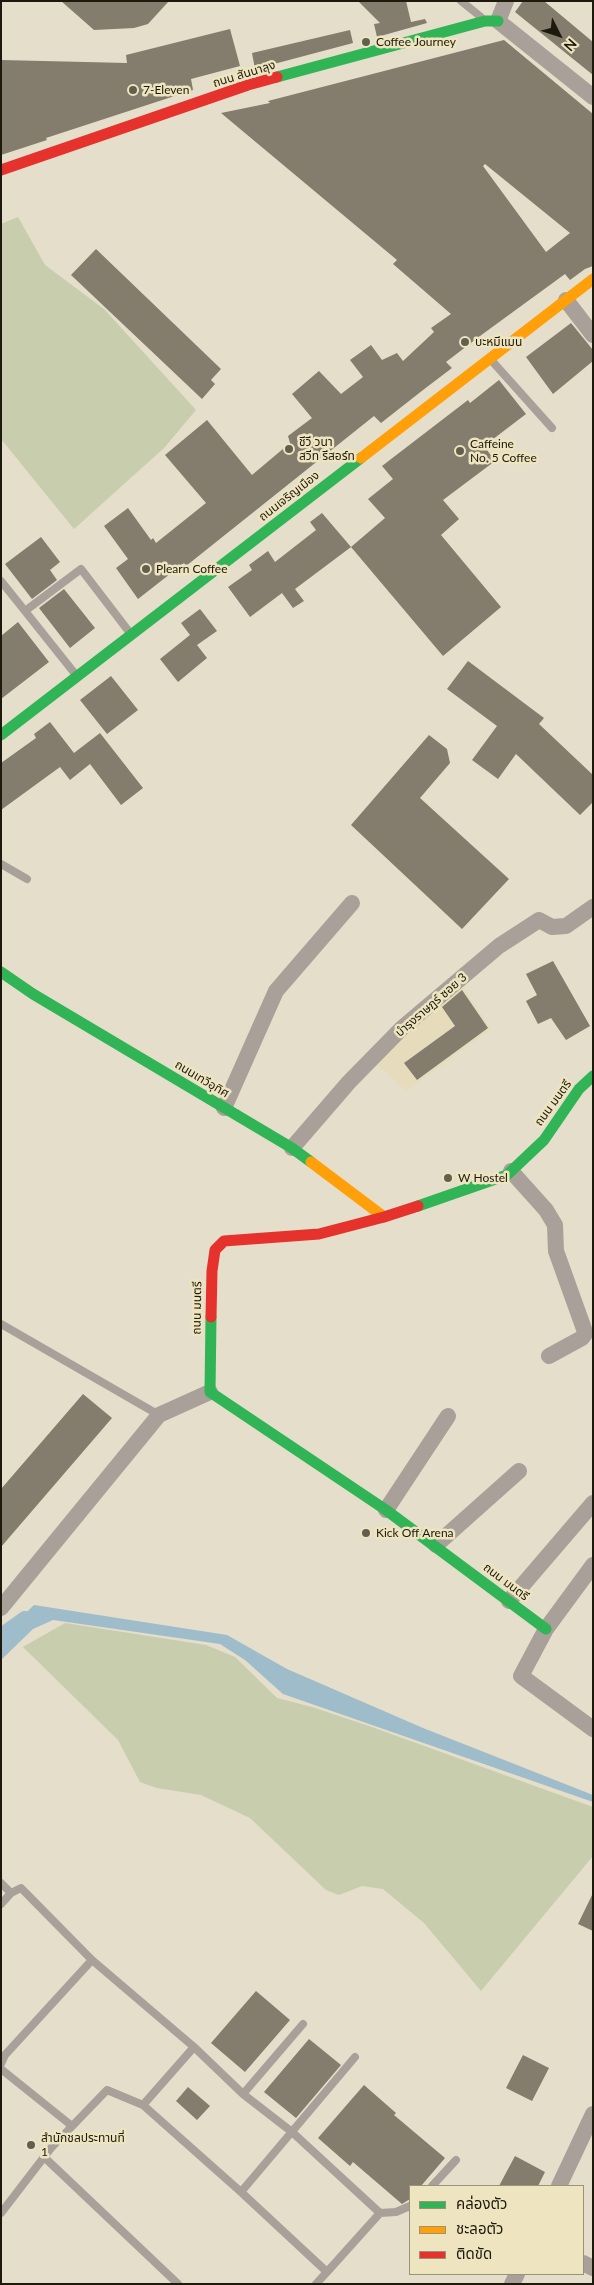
<!DOCTYPE html>
<html>
<head>
<meta charset="utf-8">
<style>
  body { margin:0 }
  #map { position:relative; width:594px; height:2285px; overflow:hidden; background:#e4deca; font-family:Lato,"Noto Sans Thai",sans-serif }
  canvas { display:block }
  .frame { position:absolute; inset:0; border:2px solid #1d1a0d; pointer-events:none }
  .legend { position:absolute; left:409px; top:2185px; width:175px; height:90px; box-sizing:border-box; background:#eee4c0; border:1px solid #9a9378; margin:0; padding:6px 9px; list-style:none; font-size:15px; color:#1d1a0d }
  .legend li { display:flex; align-items:center; gap:10px; height:25px }
  .legend b { width:25px; border:1px solid #9a9378 }
  .north { position:absolute; left:534px; top:10px; width:50px; height:50px; -webkit-text-stroke:4px #eee4c0; paint-order:stroke; rotate:131deg; font-size:14px; font-weight:700; line-height:20px; text-align:center; color:#1d1a0d }
  .north::after { content:''; display:block; margin:auto; width:18px; height:22px; background:#1d1a0d; clip-path:polygon(50% 0,100% 100%,50% 72%,0 100%) }
</style>
</head>
<body>
<div id="map">
<canvas width="594" height="2285"></canvas>
<div class="frame"></div>
<ul class="legend">
<li><b style="height:6px;background:#30b455"></b>คล่องตัว</li>
<li><b style="height:6px;background:#ff9f0a"></b>ชะลอตัว</li>
<li><b style="height:6px;background:#e5322d"></b>ติดขัด</li>
</ul>
<div class="north">N</div>
</div>
<script>
const c = document.querySelector('canvas').getContext('2d');
c.lineJoin = 'round';
function fill(path, color) { c.fillStyle = color; c.fill(path, 'evenodd'); }
const poly = rows => new Path2D(rows.map(r => 'M' + r).join(''));
function trace(path, color, width, dash) { c.strokeStyle = color; c.lineWidth = width; c.lineCap = dash ? 'butt' : 'round'; c.setLineDash(dash || []); c.stroke(path); }
function write(font, color, halo, rows, align = 'center') {
  c.font = font + ' Lato,"Noto Sans Thai",sans-serif'; c.lineWidth = 5; c.setLineDash([]); c.textBaseline = 'middle'; c.strokeStyle = halo; c.fillStyle = color; for (const [text, x, y, turn = 0] of rows) {
    c.save(); c.translate(x, y); c.rotate((+turn || 0) * Math.PI / 180); c.textAlign = isNaN(turn) ? turn : align; if (halo) c.strokeText(text, 0, 0); c.fillText(text, 0, 0); c.restore();
  }
}
fill(poly([
  [461,985,491,1029,406,1091,375,1063]
]), '#e6dcbc');
fill(poly([
  [18,217,45,265,104,309,196,410,164,448,74,529,1,439,1,224],
  [65,1623,206,1645,235,1657,277,1698,312,1707,369,1726,593,1807,593,1856,481,1991,424,1923,383,1889,362,1886,339,1895,326,1890,250,1818,201,1795,157,1788,140,1782,118,1740,23,1647]
]), '#c7cdad');
fill(poly([
  [34,1605,227,1635,287,1669,423,1728,593,1795,593,1802,283,1694,245,1660,220,1644,53,1620,33,1629,1,1660,1,1637]
]), '#9fbcca');
trace(poly([
  [1,1636,25,1619]
]), '#9fbcca', 16);
fill(poly([
  [61,1,169,1,148,24,134,28,94,30],
  [358,1,406,1,411,22,425,19,427,23,377,37,374,24,380,23],
  [523,1,544,1,593,42,593,75,515,12],
  [230,29,240,66,191,79,193,90,46,138,47,140,1,155,1,60,127,63,126,55],
  [350,30,353,43,255,69,252,53],
  [504,40,593,114,593,266,585,269,570,280,565,274,480,336,446,362,452,368,423,390,381,423,374,416,186,566,184,563,138,599,116,568,128,559,104,526,128,508,151,540,153,538,156,543,206,503,165,455,207,420,252,475,290,443,288,436,312,418,292,394,319,371,341,394,363,377,350,360,371,345,382,360,397,353,403,361,434,332,431,328,451,314,393,264,397,260,221,113,270,103,268,101],
  [485,164,570,233,546,252,483,166],
  [96,249,221,369,211,380,215,384,202,399,71,275],
  [571,323,593,350,593,361,553,394,526,357],
  [499,380,526,414,484,446,495,461,443,500,459,519,441,535,501,607,443,656,351,547,385,518,368,499,393,479,382,466,468,400,470,403],
  [322,513,351,547,295,589,304,601,293,608,282,593,250,617,228,587,252,570,249,565,268,551,275,562,316,530,310,522],
  [41,537,60,562,50,570,57,580,32,599,5,564],
  [64,589,95,628,70,648,39,608],
  [200,609,217,631,197,645,207,658,178,682,160,659,190,635,181,623],
  [18,622,49,662,1,699,1,636],
  [468,661,544,718,539,724,593,775,593,802,580,815,516,754,498,779,472,760,497,726,447,689],
  [111,676,138,710,107,734,80,700],
  [50,722,74,753,100,733,143,788,121,805,90,764,70,780,60,767,1,810,1,763,36,738,34,734],
  [429,735,447,749,450,763,420,798,509,879,462,929,351,825],
  [553,961,590,1026,566,1040,551,1018,538,1024,526,1001,537,995,526,974],
  [462,990,488,1028,417,1080,404,1063,455,1026,442,1007],
  [83,1394,112,1418,1,1547,1,1489],
  [593,1893,593,1931,578,1924],
  [256,1991,290,2020,245,2072,211,2043],
  [309,2039,341,2065,296,2118,264,2092],
  [523,2055,549,2068,532,2101,506,2088],
  [364,2085,396,2113,394,2115,445,2158,421,2186,410,2186,410,2199,402,2204,353,2162,350,2166,318,2138],
  [188,2087,210,2106,197,2120,176,2101],
  [515,2156,545,2172,538,2186,499,2186]
]), '#847c6c');
trace(poly([
  [461,1,481,17],
  [492,361,552,428],
  [1,581,25,611],
  [76,675,25,611,81,569,130,633],
  [1,864,27,879],
  [1,1324,159,1415],
  [1,1883,11,1893],
  [1,1904,11,1893,21,1888,92,1960,194,2047,243,2094,292,2132,380,2213,327,2272],
  [1,2064,5,2055,92,1960],
  [1,2069,72,2126],
  [243,2094,303,2024],
  [143,2105,194,2047],
  [44,2157,178,2284],
  [432,2186,456,2160],
  [241,2192,355,2057],
  [1,2213,51,2148,107,2090,143,2105,241,2192,327,2272,316,2284],
  [380,2213,396,2212,410,2206]
]), '#a8a099', 8);
trace(poly([
  [506,1,498,21,593,97],
  [566,300,593,335],
  [224,1108,276,991,352,903],
  [292,1148,349,1082,402,1028,499,946,539,920,552,927,566,926,593,907],
  [511,1171,546,1210,555,1225,556,1251,584,1329,585,1334,582,1338,549,1356],
  [386,1510,448,1416],
  [436,1545,519,1471],
  [593,1565,546,1629,521,1676,593,1729],
  [509,1601,593,1503],
  [1,1608,159,1415,210,1392],
  [559,2186,593,2114],
  [583,2263,593,2268],
  [512,2284,517,2274]
]), '#a8a099', 16);
trace(poly([
  [277,77,485,21,498,21],
  [1,735,361,458],
  [1,972,33,994,292,1148,311,1162],
  [418,1206,507,1175,544,1140,579,1089,593,1076],
  [211,1317,210,1392,386,1510,546,1629]
]), '#30b455', 11);
trace(poly([
  [361,458,593,279],
  [311,1162,384,1217]
]), '#ff9f0a', 11);
trace(poly([
  [1,170,248,85,277,77],
  [211,1317,212,1271,215,1250,224,1241,319,1234,384,1217,418,1206]
]), '#e5322d', 11);
for (const [x, y, r, color] of [
  [366,42,5,"#635f4f"],
  [133,90,5,"#635f4f"],
  [465,342,5,"#635f4f"],
  [289,449,5,"#635f4f"],
  [460,451,5,"#635f4f"],
  [146,569,5,"#635f4f"],
  [448,1178,5,"#635f4f"],
  [366,1533,5,"#635f4f"],
  [31,2145,5,"#635f4f"]
]) { const dot = new Path2D(); dot.arc(x, y, r, 0, 2 * Math.PI); c.fillStyle = color; c.fill(dot); trace(dot, '#eee4c0', 2); }
write('12px', '#1d1a0d', '#eee4c0', [
  ["Coffee Journey",376,42],
  ["7-Eleven",143,90],
  ["บะหมีแมน",475,342],
  ["ชีวี วนา",299,442],
  ["สวีท รีสอร์ท",299,456],
  ["Caffeine",470,444],
  ["No. 5 Coffee",470,458],
  ["Plearn Coffee",156,569],
  ["W Hostel",458,1178],
  ["Kick Off Arena",376,1533],
  ["สำนักชลประทานที่",41,2138],
  ["1",41,2152]
], 'left');
write('12px', '#1d1a0d', '#eee4c0', [
  ["ถนน สันนาลุง",244,74,-17],
  ["ถนนเจริญเมือง",289,496,-38],
  ["บำรุงราษฏร์ ซอย 3",431,1005,-41],
  ["ถนนเทวีอุทิศ",202,1079,31],
  ["ถนน มนตรี",553,1103,-54],
  ["ถนน มนตรี",197,1308,-89],
  ["ถนน มนตรี",506,1582,37]
]);
</script>
</body>
</html>
